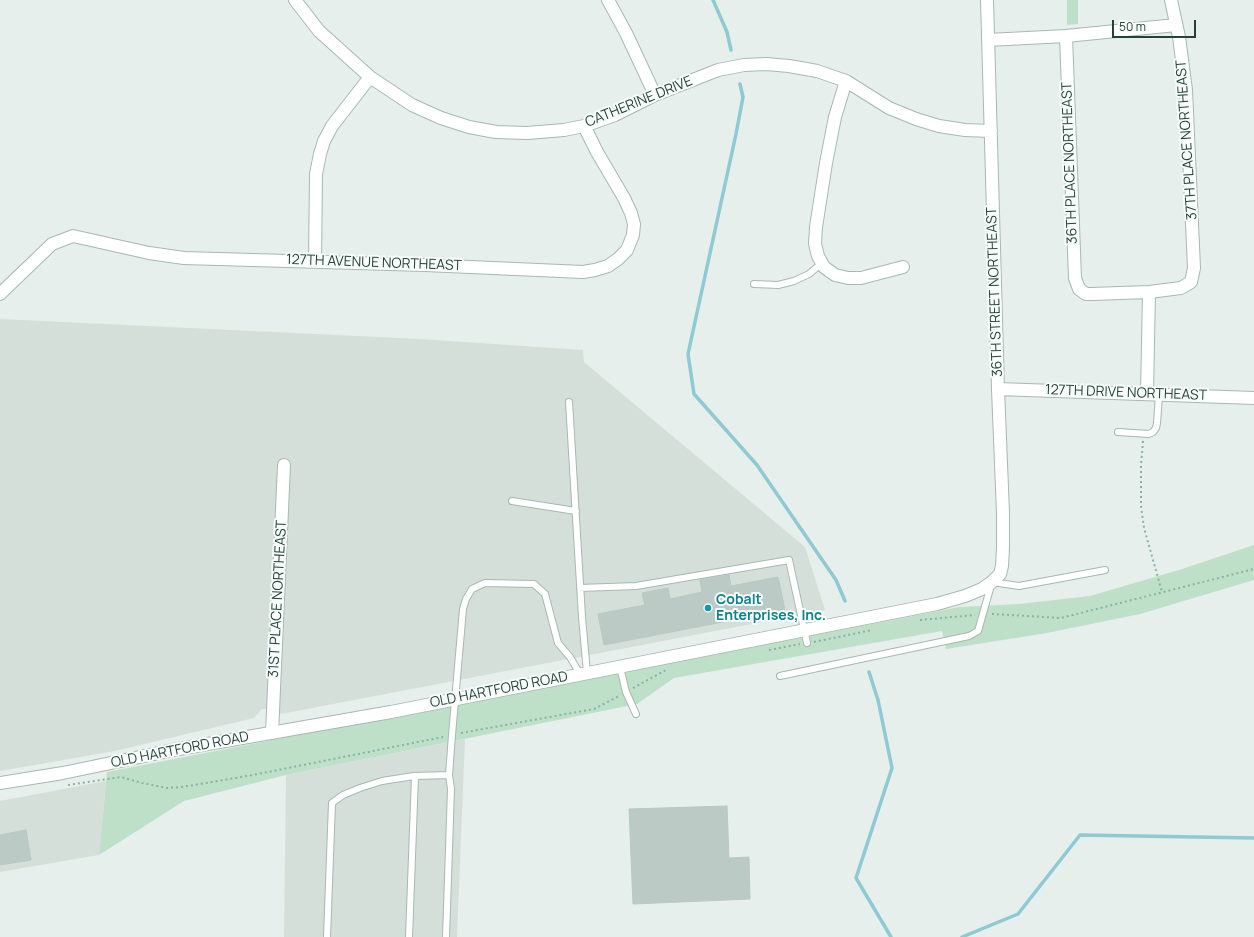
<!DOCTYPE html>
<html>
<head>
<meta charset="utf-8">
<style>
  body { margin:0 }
  #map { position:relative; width:1254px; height:937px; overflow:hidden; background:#e6efeb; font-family:Manrope,sans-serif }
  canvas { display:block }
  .scale { position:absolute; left:1112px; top:20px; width:84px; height:18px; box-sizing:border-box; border:2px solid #24423a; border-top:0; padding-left:5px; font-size:12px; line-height:14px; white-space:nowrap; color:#24423a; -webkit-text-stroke:3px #f7fbf9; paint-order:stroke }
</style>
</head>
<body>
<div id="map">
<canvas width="1254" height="937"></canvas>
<div class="scale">50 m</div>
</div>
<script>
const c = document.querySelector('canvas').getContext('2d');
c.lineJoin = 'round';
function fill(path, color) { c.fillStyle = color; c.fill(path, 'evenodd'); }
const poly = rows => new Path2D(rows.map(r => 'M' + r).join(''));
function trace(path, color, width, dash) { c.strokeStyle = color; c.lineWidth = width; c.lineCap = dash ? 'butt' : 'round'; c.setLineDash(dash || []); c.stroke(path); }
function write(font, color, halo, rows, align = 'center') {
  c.font = font + ' Manrope,sans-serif'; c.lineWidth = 4; c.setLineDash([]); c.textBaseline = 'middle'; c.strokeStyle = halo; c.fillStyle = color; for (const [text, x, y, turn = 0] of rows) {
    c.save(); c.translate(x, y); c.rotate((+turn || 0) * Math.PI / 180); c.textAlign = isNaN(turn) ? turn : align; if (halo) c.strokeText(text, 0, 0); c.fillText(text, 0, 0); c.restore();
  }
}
fill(poly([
  [0,319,420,339,583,350,584,362,805,547,825,610,281,714,276,709,262,709,254,718,115,751,0,771],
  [465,739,457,937,284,937,286,775],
  [106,781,99,855,0,872,0,801]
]), '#d4dfda');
fill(poly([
  [1067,0,1078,0,1078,24,1067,25],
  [1254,545,1254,580,1140,614,1047,633,946,649,942,631,674,678,637,704,286,775,184,801,99,855,107,772,959,607,1019,604,1090,596,1179,570]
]), '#bfe0c8');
trace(poly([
  [713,0,727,32,731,50],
  [740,84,743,97,736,134,688,354,694,394,757,465,836,580,845,601],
  [869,672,878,700,892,768,856,878,891,937],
  [962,937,1018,914,1080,835,1254,838]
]), '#8ec9d4', 3.5);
const building = poly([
  [729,575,731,586,778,577,785,610,604,645,598,614,645,605,642,593,668,588,670,599,702,592,700,580,729,575],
  [727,806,729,858,749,857,750,899,633,904,629,809,727,806],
  [26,830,31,860,0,865,0,835,26,830]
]);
fill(building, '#bbcac4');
trace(building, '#b8c9c2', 1);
const service = poly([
  [754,284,778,285,794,281,809,274,822,263],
  [569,402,582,617,587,673],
  [1118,432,1149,434,1153,432,1156,428,1157,423,1159,395],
  [512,501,576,511],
  [580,588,636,586,789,560,807,643],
  [620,667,626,692,636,714],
  [780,676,969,636,978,631,992,582,1019,586,1105,570],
  [327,937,332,803,343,795,360,788,382,781,414,776,449,775],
  [409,937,415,776],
  [446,937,451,789,449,775,452,735,463,609,466,599,472,589,485,583,534,584,545,594,558,643,570,657,580,674]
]);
const minor = poly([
  [295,0,319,31,370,77,412,105,441,118,469,127,496,132,527,133,564,130,584,126,615,115,655,95,718,70,744,65,766,64,789,66,817,71,846,81,889,108,916,119,939,126,965,130,991,131],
  [608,0,626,33,655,95],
  [987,0,998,389],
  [1066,36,1075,278,1079,289,1086,294,1092,294,1149,292,1181,288,1191,282,1194,268,1186,90,1179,37,1171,0],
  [988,40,1066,36,1176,25],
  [846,81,835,117,826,163,816,227,815,244,818,256,824,267,835,275,848,278,861,278,903,267],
  [315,261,316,174,320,154,324,141,332,126,370,77],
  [0,294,52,244,73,236,149,253,184,258,425,265,583,272,595,270,608,266,618,259,627,250,633,235,634,224,631,213,624,198,597,152,584,126],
  [1147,394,1149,292],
  [272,733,284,465]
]);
const tertiary = poly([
  [0,783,63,773,173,750,391,712,937,604,965,596,982,589,992,582,1000,574,1002,566,1003,548,1003,513,998,389,1254,398]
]);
trace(service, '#a8b8b2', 8);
trace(minor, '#a8b8b2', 14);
trace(tertiary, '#a8b8b2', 14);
trace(poly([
  [1143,441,1141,465,1141,506,1144,528,1162,592],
  [992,614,1061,618,1254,569],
  [920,620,975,615],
  [814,642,872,630],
  [769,650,800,644],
  [633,688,666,670],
  [461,733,594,709,619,696],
  [68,785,121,777,142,783,167,788,182,787,253,775,443,737]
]), '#86b3a5', 2, [2, 3]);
trace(service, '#fff', 6);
trace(minor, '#fff', 12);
trace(tertiary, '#fff', 12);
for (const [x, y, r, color] of [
  [708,608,4,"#0f9aa8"]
]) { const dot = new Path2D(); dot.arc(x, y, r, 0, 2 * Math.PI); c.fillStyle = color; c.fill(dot); trace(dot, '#f7fbf9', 1.5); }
write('14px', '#24423a', '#f7fbf9', [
  ["CATHERINE DRIVE",639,102,-22],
  ["37TH PLACE NORTHEAST",1187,140,-94],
  ["36TH PLACE NORTHEAST",1070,163,-92],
  ["127TH AVENUE NORTHEAST",374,263,2],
  ["36TH STREET NORTHEAST",995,292,-92],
  ["127TH DRIVE NORTHEAST",1126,393,2],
  ["31ST PLACE NORTHEAST",278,599,-87],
  ["OLD HARTFORD ROAD",499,690,-11],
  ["OLD HARTFORD ROAD",180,750,-11]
]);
write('bold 14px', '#0d838f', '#f7fbf9', [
  ["Cobalt",716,600],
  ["Enterprises, Inc.",716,616]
], 'left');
</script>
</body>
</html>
